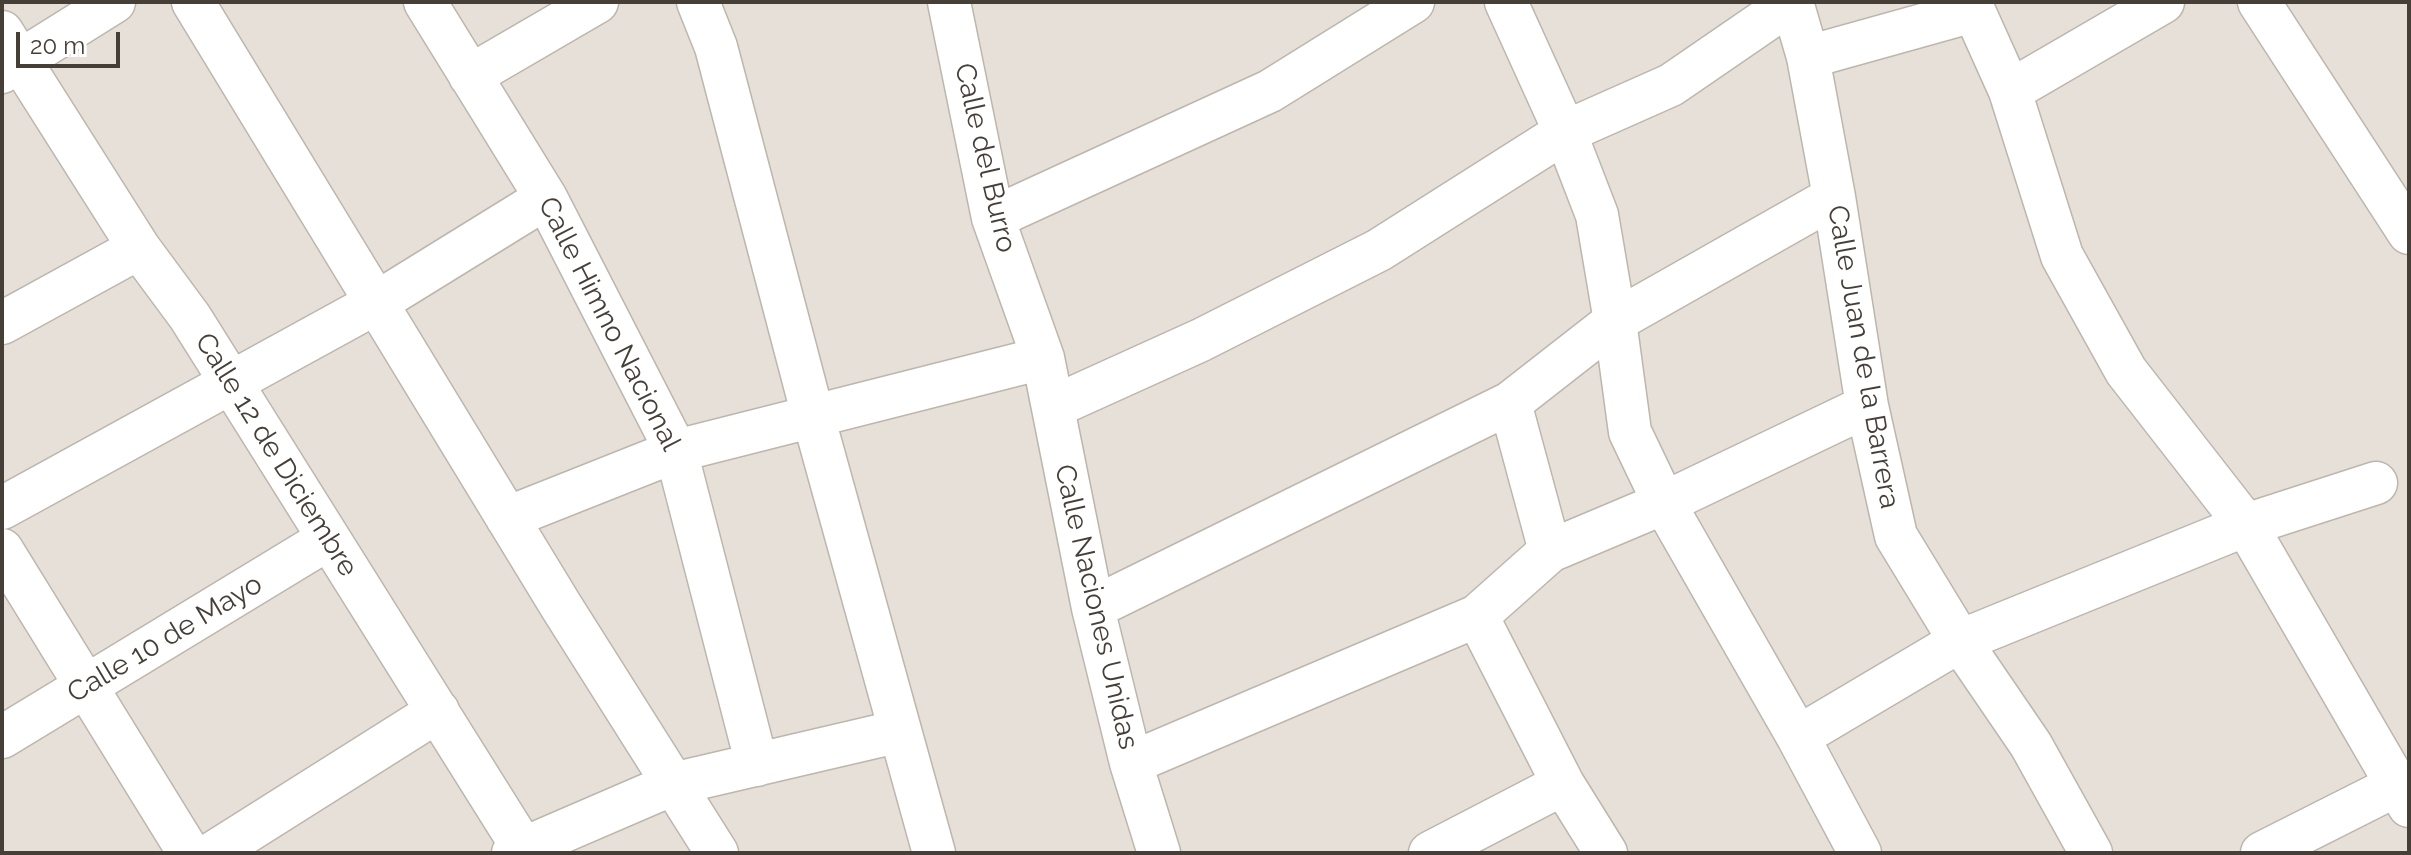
<!DOCTYPE html>
<html>
<head>
<meta charset="utf-8">
<style>
  body { margin:0 }
  #map { position:relative; width:2411px; height:855px; overflow:hidden; background:#f3efe9; font-family:Raleway,sans-serif }
  canvas { display:block }
  .frame { position:absolute; inset:0; border:4px solid #463f38; pointer-events:none }
  .scale { position:absolute; left:16px; top:32px; width:104px; height:36px; box-sizing:border-box; border:4px solid #463f38; border-top:0; padding-left:10px; font-size:24px; line-height:28px; white-space:nowrap; color:#463f38; -webkit-text-stroke:6px #fff; paint-order:stroke }
</style>
</head>
<body>
<div id="map">
<canvas width="2411" height="855"></canvas>
<div class="frame"></div>
<div class="scale">20 m</div>
</div>
<script>
const c = document.querySelector('canvas').getContext('2d');
c.lineJoin = 'round';
function fill(path, color) { c.fillStyle = color; c.fill(path, 'evenodd'); }
const poly = rows => new Path2D(rows.map(r => 'M' + r).join(''));
function trace(path, color, width, dash) { c.strokeStyle = color; c.lineWidth = width; c.lineCap = dash ? 'butt' : 'round'; c.setLineDash(dash || []); c.stroke(path); }
function write(font, color, halo, rows, align = 'center') {
  c.font = font + ' Raleway,sans-serif'; c.lineWidth = 6; c.setLineDash([]); c.textBaseline = 'middle'; c.strokeStyle = halo; c.fillStyle = color; for (const [text, x, y, turn = 0] of rows) {
    c.save(); c.translate(x, y); c.rotate((+turn || 0) * Math.PI / 180); c.textAlign = isNaN(turn) ? turn : align; if (halo) c.strokeText(text, 0, 0); c.fillText(text, 0, 0); c.restore();
  }
}
fill(poly([
  [2,2,2409,2,2409,853,2,853]
]), '#e6e0d8');
const minor = poly([
  [193,2,561,606,717,853],
  [425,2,546,198,676,451,757,765],
  [698,2,716,47,813,416,934,853],
  [949,2,993,218,1043,358,1093,608,1131,763,1159,853],
  [1506,2,1565,132,1597,215,1615,321,1630,432,1664,503,1798,737,1860,853],
  [1792,2,1808,57,1834,197,1867,406,1896,536,1960,641,2031,745,2091,853],
  [1970,2,2010,91,2062,256,2126,371,2246,525,2409,806],
  [2259,2,2409,233],
  [2,32,139,248,190,317,526,853],
  [1808,57,1973,11],
  [2,72,114,2],
  [470,76,597,2],
  [2010,91,2163,2],
  [993,218,1270,91,1413,2],
  [2,323,139,248],
  [1510,403,1550,551],
  [1053,407,1201,340,1379,250,1565,132,1671,85,1792,2],
  [2,508,376,303,546,198],
  [507,518,676,451,1043,358],
  [2,550,189,853],
  [1093,608,1510,403,1615,321,1834,197],
  [1477,616,1563,784,1606,853],
  [2,737,328,539],
  [1798,737,1960,641,2246,525,2376,483],
  [1131,763,1477,616,1550,551,1664,503,1867,406],
  [213,853,438,711],
  [513,853,673,784,900,731],
  [1430,853,1563,784],
  [2262,853,2397,785]
]);
trace(minor, '#bdb6ad', 45);
trace(minor, '#fff', 42);
write('28px', '#463f38', '#fff', [
  ["Calle del Burro",985,158,77],
  ["Calle Himno Nacional",609,324,63],
  ["Calle Juan de la Barrera",1863,357,80],
  ["Calle 12 de Diciembre",276,455,58],
  ["Calle Naciones Unidas",1096,607,77],
  ["Calle 10 de Mayo",165,639,-31]
]);
</script>
</body>
</html>
